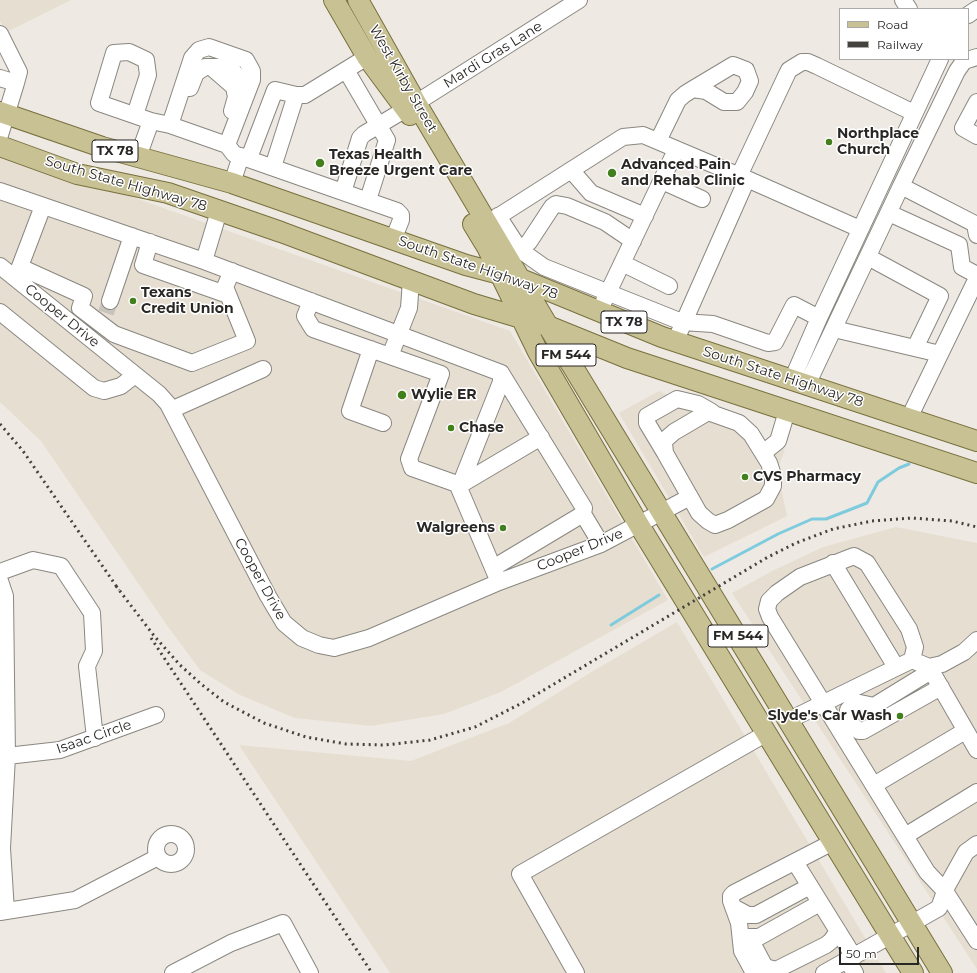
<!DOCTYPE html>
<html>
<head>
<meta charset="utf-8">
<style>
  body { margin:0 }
  #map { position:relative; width:977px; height:973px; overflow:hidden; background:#eeeae3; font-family:Montserrat,sans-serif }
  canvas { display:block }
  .legend { position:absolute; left:839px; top:8px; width:130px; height:52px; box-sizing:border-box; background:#fff; border:1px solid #a9a9a8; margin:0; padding:5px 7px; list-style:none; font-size:12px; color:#292725 }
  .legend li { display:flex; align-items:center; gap:8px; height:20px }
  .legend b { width:20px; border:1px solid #a9a9a8 }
  .scale { position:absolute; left:839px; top:947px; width:80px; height:18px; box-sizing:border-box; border:2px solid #292725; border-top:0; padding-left:5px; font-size:12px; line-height:14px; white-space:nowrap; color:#292725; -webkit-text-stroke:3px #fff; paint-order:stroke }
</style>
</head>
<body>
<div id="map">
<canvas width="977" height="973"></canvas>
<ul class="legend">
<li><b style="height:5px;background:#c8c193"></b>Road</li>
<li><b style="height:5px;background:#44423f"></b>Railway</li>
</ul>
<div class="scale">50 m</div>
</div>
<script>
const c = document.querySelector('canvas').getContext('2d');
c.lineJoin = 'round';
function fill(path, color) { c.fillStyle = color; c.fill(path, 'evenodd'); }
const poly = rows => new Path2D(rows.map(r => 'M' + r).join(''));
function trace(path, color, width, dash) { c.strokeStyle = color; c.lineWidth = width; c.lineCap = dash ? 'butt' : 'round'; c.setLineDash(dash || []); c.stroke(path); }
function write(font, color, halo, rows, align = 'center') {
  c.font = font + ' Montserrat,sans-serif'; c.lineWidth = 3; c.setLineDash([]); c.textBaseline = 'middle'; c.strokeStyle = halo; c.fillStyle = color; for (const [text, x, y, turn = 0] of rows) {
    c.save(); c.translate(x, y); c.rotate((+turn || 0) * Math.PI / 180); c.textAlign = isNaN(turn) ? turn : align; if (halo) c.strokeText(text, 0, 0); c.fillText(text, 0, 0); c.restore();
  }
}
fill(poly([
  [0,0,71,0,7,32,0,21],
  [0,150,510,331,668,600,501,692,444,714,371,726,295,718,240,695,200,670,166,624,41,441,0,402],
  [659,391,785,450,777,470,787,516,704,557,619,413],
  [896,527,977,543,977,969,732,593,772,571,823,547],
  [677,622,886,973,390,973,239,745,411,761,509,723,593,671]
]), '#e6ded1');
trace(poly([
  [712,569,778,534,812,519,826,519,867,503,878,482,899,468,909,464],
  [611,625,659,595]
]), '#7fcbde', 3);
trace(poly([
  [106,313,110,301]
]), '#c7c3bd', 16, [16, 8]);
const minor = poly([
  [903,0,909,9],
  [968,15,977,9],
  [0,34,19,72,16,83],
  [211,67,229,67,233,71,237,76,238,84,236,92],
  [346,70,387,140,368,200],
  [0,78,16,83,0,135],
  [190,88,196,73,205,67,211,67,234,87,236,97,232,111],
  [977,102,963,128,977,136],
  [135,115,148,75,146,60,129,52,114,53,99,103,151,121,170,125,227,145,234,154,397,211,401,215,401,220,393,240],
  [170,125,192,58,199,50,209,47,246,60,252,71,252,80,227,145],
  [658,141,678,100,685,94,693,89,733,65,746,70,750,81,745,92,737,102,724,102,706,91,693,89],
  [138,157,151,121],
  [249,158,275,90,296,95,305,95,367,57],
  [273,167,296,95],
  [571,170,591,193,645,216],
  [739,176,787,74,789,70,802,62,808,62,817,66,914,113],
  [747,179,860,229],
  [662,181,702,199],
  [232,183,241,156],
  [901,186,957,71,964,61,977,57],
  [0,191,204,261,501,373,501,382,459,488,499,582],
  [343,192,360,138,364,134,416,103,579,0],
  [889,213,959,245,962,267,977,275],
  [498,216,520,250,544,267,682,322,713,324,768,343,775,342,794,305,819,318],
  [488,223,623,137,643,135,747,179,675,342],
  [150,242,143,265,228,295],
  [520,250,529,242,552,207,556,204,567,206,605,222,633,241],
  [868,257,940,296,915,348],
  [204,261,219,211],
  [622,263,669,286],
  [0,266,159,394,168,404,268,596,284,623,302,638,319,645,334,648,369,638,499,582,601,544,690,497,699,513,708,521,715,525,728,520,766,499,773,486,773,475,769,463,751,434,739,423,708,412,674,432,666,439,664,443,665,453,690,497],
  [20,267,84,296,80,308,114,334,192,363,247,341,225,287,232,271],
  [16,277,43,206],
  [110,301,132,236],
  [311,301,305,316,313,329,441,374,409,459,412,468,460,485,541,437],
  [604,301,676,150],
  [0,312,94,388,104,391,121,386,135,375],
  [834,329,940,354],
  [371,349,350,411,383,423],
  [390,356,409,308,411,280],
  [792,380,819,318,940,59],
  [807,385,901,186,975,224,977,235],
  [171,410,263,369],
  [909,418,977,278],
  [665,453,647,423,647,416,677,399,698,404,712,412],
  [763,453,778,441,787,411],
  [583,514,601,544],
  [833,563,896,667],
  [493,568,583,514,584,508,501,373],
  [0,572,33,560,61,566,92,613,94,651,87,666,95,738],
  [0,581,5,596,7,756,2,848,6,911],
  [912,660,915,647,909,629,867,563,854,556,800,577,777,593,769,601,767,609,770,617,927,872,945,891,977,941],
  [929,667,942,664,964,652,977,640],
  [931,671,874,706,860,703,853,704,848,710,849,722,859,731,863,731,941,687],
  [789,720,912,660,929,667,977,750],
  [7,756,60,750,156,715],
  [874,785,965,731],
  '156 849a15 15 0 1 1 30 0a15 15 0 1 1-30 0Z',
  [905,836,977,792],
  [795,862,854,957],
  [733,907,748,915,756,915,810,886],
  [0,912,75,900,158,857],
  [741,937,759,937,820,903],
  [749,937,765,967,776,970,826,945,831,941,838,931],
  [847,960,855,973],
  [173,973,231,943,283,923,310,973],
  [576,973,520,874,767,733],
  [754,973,742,951,739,923,731,901,731,896,734,893,833,842],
  [824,973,939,908,947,886,966,852,977,844]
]);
const major = poly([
  [334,0,367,57,410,115],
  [358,0,416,103,548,326,942,973],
  [0,112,102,147,232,183,466,265,523,280,662,337,977,441],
  [0,146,77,174,168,193,281,232,474,304,548,326,627,358,977,473],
  [473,224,487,247,538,352,639,525,913,973]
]);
trace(minor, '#8a8781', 18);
trace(major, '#78703e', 22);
trace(minor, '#fff', 16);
trace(major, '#c8c193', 20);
trace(poly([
  [0,424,23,451,119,590],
  [116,586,155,637,180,665,201,684,224,702,264,723,306,737,346,744,385,745,430,740,475,727,522,703,768,557,796,543,833,529,872,521,912,518,952,521,977,527],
  [151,638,372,973]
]), '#44423f', 3, [2, 4]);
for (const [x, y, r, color] of [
  [829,142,4,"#42801e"],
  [320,163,5,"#42801e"],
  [612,173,5,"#42801e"],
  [133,301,4,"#42801e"],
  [402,395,5,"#42801e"],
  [451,428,4,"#42801e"],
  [745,477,4,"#42801e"],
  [503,528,4,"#42801e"],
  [900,716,4,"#42801e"]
]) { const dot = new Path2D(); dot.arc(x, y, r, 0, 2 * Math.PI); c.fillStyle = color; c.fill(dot); trace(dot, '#fff', 1.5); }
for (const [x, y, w] of [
  [115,151,46],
  [624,322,46],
  [566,355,60],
  [738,636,60]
]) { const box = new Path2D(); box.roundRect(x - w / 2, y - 11, w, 22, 3); c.fillStyle = '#fff'; c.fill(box); trace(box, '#292725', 1); }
write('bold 13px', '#292725', null, [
  ["TX 78",115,151],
  ["TX 78",624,322],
  ["FM 544",566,355],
  ["FM 544",738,636]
]);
write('14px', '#292725', '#fff', [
  ["Mardi Gras Lane",493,55,-32],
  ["West Kirby Street",403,79,60],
  ["South State Highway 78",126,184,16],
  ["South State Highway 78",478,268,19],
  ["Cooper Drive",62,316,39],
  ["South State Highway 78",783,377,18],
  ["Cooper Drive",580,550,-22],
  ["Cooper Drive",260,579,61],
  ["Isaac Circle",94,737,-19]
]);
write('bold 14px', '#292725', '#fff', [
  ["Northplace",837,134],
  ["Church",837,150],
  ["Texas Health",329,155],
  ["Breeze Urgent Care",329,171],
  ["Advanced Pain",621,165],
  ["and Rehab Clinic",621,181],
  ["Texans",141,293],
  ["Credit Union",141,309],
  ["Wylie ER",411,395],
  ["Chase",459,428],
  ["CVS Pharmacy",753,477],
  ["Walgreens",495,528,"right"],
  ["Slyde's Car Wash",892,716,"right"]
], 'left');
</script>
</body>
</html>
